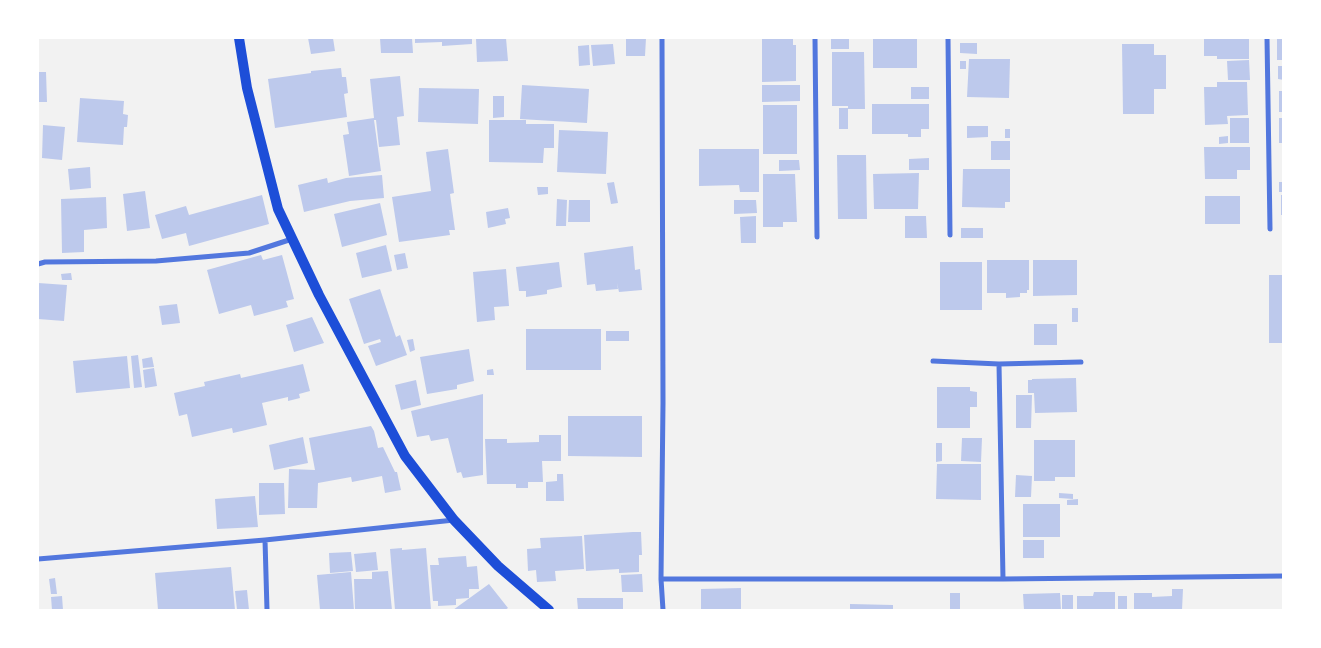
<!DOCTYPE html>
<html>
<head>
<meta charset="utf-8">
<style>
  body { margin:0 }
  #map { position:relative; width:1321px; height:648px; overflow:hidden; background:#f2f2f2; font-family:"Open Sans",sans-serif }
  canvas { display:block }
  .frame { position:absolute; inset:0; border:39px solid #fff; pointer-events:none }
</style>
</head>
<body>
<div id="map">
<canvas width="1321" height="648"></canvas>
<div class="frame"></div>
</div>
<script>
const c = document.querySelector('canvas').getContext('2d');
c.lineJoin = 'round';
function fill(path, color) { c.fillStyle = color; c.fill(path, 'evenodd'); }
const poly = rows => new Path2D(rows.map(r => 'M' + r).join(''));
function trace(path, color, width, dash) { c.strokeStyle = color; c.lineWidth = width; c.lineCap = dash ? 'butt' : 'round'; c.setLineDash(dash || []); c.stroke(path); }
fill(poly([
  [308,38,333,38,335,51,311,54],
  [380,38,412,38,413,53,381,53],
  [415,38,472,38,472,44,442,46,442,42,415,43],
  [476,38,506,38,508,61,477,62],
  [626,38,646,38,645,56,626,56],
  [762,38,793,38,793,45,796,45,796,81,762,82],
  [873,38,917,38,917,68,873,68],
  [1204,38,1249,38,1249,59,1217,59,1217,56,1204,56],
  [1277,38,1284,38,1284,60,1277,60],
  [831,39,849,39,849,49,831,49],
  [960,43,977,43,977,54,960,53],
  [613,44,615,64,593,66,591,45],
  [1122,44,1154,44,1154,55,1166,55,1166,89,1154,89,1154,114,1123,114],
  [589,45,590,65,579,66,578,46],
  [832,52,864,52,865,109,848,109,848,129,839,129,839,108,848,108,848,106,832,106],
  [969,59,1010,59,1009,98,967,97],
  [1249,60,1250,80,1228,80,1227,61],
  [960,61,966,61,966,69,960,69],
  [1278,66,1284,66,1284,80,1278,79],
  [341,68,342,77,346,77,348,93,344,94,347,117,275,128,268,79,311,73,311,71],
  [38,72,46,72,47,102,38,102],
  [400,76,404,116,397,117,400,145,379,147,376,120,374,120,381,171,349,176,343,135,349,134,347,122,374,118,370,79],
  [1217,82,1247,82,1248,115,1227,116,1228,124,1205,125,1204,87,1217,87],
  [522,85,589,89,587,123,520,119],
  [762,85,800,85,800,101,762,102],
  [911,87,929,87,929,99,911,99],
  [419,88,479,89,478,124,418,122],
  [1279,91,1284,91,1284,112,1279,112],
  [493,96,504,96,504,117,493,118],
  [80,98,124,101,123,114,128,115,127,127,124,127,123,145,77,142],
  [872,104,929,104,929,129,921,129,921,137,908,137,908,134,872,134],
  [763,105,797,105,797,154,763,154],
  [1230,118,1249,118,1249,143,1230,143],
  [1279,118,1284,118,1284,143,1279,143],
  [489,120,526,120,526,124,554,124,554,148,544,148,543,163,489,162],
  [43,125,65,127,62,160,42,158],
  [967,126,988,126,988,137,967,138],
  [1005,129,1010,129,1010,138,1005,138],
  [559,130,608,132,606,174,557,172],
  [1228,136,1228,143,1219,144,1219,137],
  [991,141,1010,141,1010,160,991,160],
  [1204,147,1250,147,1250,170,1237,170,1237,179,1205,179],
  [448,149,454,193,450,194,455,230,449,230,450,235,399,242,392,197,431,191,426,152],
  [699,149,759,149,759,192,740,192,739,185,699,186],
  [837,155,866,155,867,219,838,219],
  [929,158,929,170,909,170,909,159],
  [779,160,799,160,800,170,779,171],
  [90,167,91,188,70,190,68,169],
  [963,169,1010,169,1010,202,1005,202,1005,208,962,207],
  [919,173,918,209,874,209,873,174],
  [763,174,795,174,797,222,783,222,783,227,763,227],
  [382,175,384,198,350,201,304,212,298,185,327,178,328,183,346,178],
  [614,182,618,203,611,204,607,183],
  [1279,182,1284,182,1284,192,1279,192],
  [537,187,548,187,548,194,538,195],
  [145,191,150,228,127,231,123,194],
  [262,195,269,224,189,246,186,233,162,239,155,215,186,206,189,215],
  [1281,195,1284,195,1284,215,1281,215],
  [1205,196,1240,196,1240,224,1205,224],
  [106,197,107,228,84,230,84,252,62,253,61,199],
  [557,199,567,200,566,226,556,226],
  [569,200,590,200,590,222,568,222],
  [734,200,756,200,757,213,734,214],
  [380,203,387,235,342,247,334,214],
  [508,208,510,218,505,219,506,224,488,228,486,212],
  [756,216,756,243,741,243,740,217],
  [905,216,926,216,927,238,905,238],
  [961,228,983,228,983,238,961,238],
  [386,245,392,271,362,278,356,253],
  [633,246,635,270,640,269,642,290,619,292,617,283,618,289,596,291,595,284,587,285,584,253],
  [405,253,408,268,397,270,394,255],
  [261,255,263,260,282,255,294,299,286,301,288,307,254,316,251,305,219,314,207,270],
  [987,260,1029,260,1029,290,1027,290,1027,293,1020,293,1020,297,1006,298,1006,293,987,293],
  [1033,260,1077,260,1077,295,1033,296],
  [559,262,562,287,547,290,547,294,526,297,526,291,519,291,516,267],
  [940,262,982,262,982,310,940,310],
  [506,269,509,306,494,307,495,320,477,322,473,272],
  [71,273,72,280,62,280,61,274],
  [1269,275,1284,275,1282,343,1269,343],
  [38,283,67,285,64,321,38,319],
  [380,289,396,337,400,335,407,355,376,366,368,346,381,342,380,339,364,344,349,299],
  [177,304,180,323,162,325,159,306],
  [1072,308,1078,308,1078,322,1072,322],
  [312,317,324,343,294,352,286,325],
  [1034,324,1057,324,1057,345,1034,345],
  [526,329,601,329,601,370,526,370],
  [606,331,629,331,629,341,606,341],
  [413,339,415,350,410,352,407,340],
  [469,349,474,381,457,385,457,389,427,394,420,357],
  [138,355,142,387,134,388,131,356],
  [127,356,130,388,76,393,73,361],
  [152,357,154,367,143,368,142,359],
  [303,364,310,391,299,394,300,398,288,401,288,397,262,403,267,425,233,433,232,428,192,437,187,414,179,416,174,393,205,386,204,382,240,374,241,378],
  [154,368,157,386,145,388,143,370],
  [493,369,494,375,487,375,487,370],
  [1076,378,1077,412,1035,413,1034,393,1028,393,1028,380,1032,380,1032,379],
  [416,380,421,405,401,410,395,385],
  [937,387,970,387,970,391,977,392,977,407,970,407,970,428,937,428],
  [483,394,483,475,463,478,461,472,457,473,448,438,431,441,429,435,417,437,411,411],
  [1016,395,1032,395,1031,428,1016,428],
  [568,416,642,416,642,457,568,456],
  [371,426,374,431,378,448,383,447,395,472,397,472,401,490,385,493,382,476,352,482,351,477,318,483,317,508,288,508,289,469,315,470,309,438],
  [539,435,561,435,561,461,542,461,543,482,528,482,528,488,516,488,516,484,487,484,485,439,507,439,507,443,539,442],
  [303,437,308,463,274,470,269,445],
  [962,438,982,438,981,462,961,461],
  [1034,440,1075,440,1075,477,1055,477,1055,481,1034,481],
  [936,443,942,443,942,461,936,462],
  [937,464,981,464,981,500,936,499],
  [557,474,563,474,564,501,546,501,546,482,557,481],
  [1016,475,1032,476,1031,497,1015,497],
  [259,483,284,483,285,514,259,515],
  [1059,493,1073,494,1073,499,1059,498],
  [255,496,258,527,217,529,215,499],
  [1078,499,1078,505,1067,505,1067,500],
  [1023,504,1060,504,1060,537,1023,537],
  [633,532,641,532,642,555,639,555,639,572,619,573,619,569,586,571,584,535],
  [582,536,584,569,555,571,556,581,537,582,536,570,528,571,527,549,541,548,540,538],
  [1023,540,1044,540,1044,558,1023,558],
  [402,548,402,550,426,548,431,610,395,610,390,549],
  [351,552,353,571,330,573,329,553],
  [376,552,378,570,356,572,354,554],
  [466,556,467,567,477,566,479,589,469,589,469,598,456,599,456,605,438,606,438,601,433,601,430,565,439,565,438,558],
  [231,567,235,610,158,610,155,573],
  [388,571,392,610,355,610,354,579,372,579,372,572],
  [351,572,354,610,320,610,317,575],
  [642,574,643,592,622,592,621,575],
  [55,578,57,594,51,594,49,579],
  [489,584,508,608,505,610,453,610],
  [741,588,741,610,701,610,701,589],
  [1172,589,1183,589,1182,610,1134,610,1134,593,1152,593,1152,597,1172,596],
  [247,590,249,610,237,610,235,591],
  [1094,592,1115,592,1115,610,1077,610,1077,596,1093,596],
  [950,593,960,593,960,610,950,610],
  [1060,593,1061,610,1024,610,1023,594],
  [1062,595,1073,595,1073,610,1062,610],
  [62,596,63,610,52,610,51,597],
  [1118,596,1127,596,1127,610,1118,610],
  [577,598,623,598,623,610,578,610],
  [850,604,893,605,893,610,850,610]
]), '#bdc9ec');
trace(poly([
  [662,38,663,403,661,579,663,610],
  [815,38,817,237],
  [948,38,950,235],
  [1267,38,1270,229],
  [38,264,45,262,156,261,249,253,292,239],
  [933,361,999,364,1081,362],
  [999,364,1003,579],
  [265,540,267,610],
  [38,559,265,540,454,520],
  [661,579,1003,579,1284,576]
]), '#5277de', 5);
trace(poly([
  [239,38,247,88,278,209,319,295,405,456,454,520,498,566,549,610]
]), '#1d4ed8', 10);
</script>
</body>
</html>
